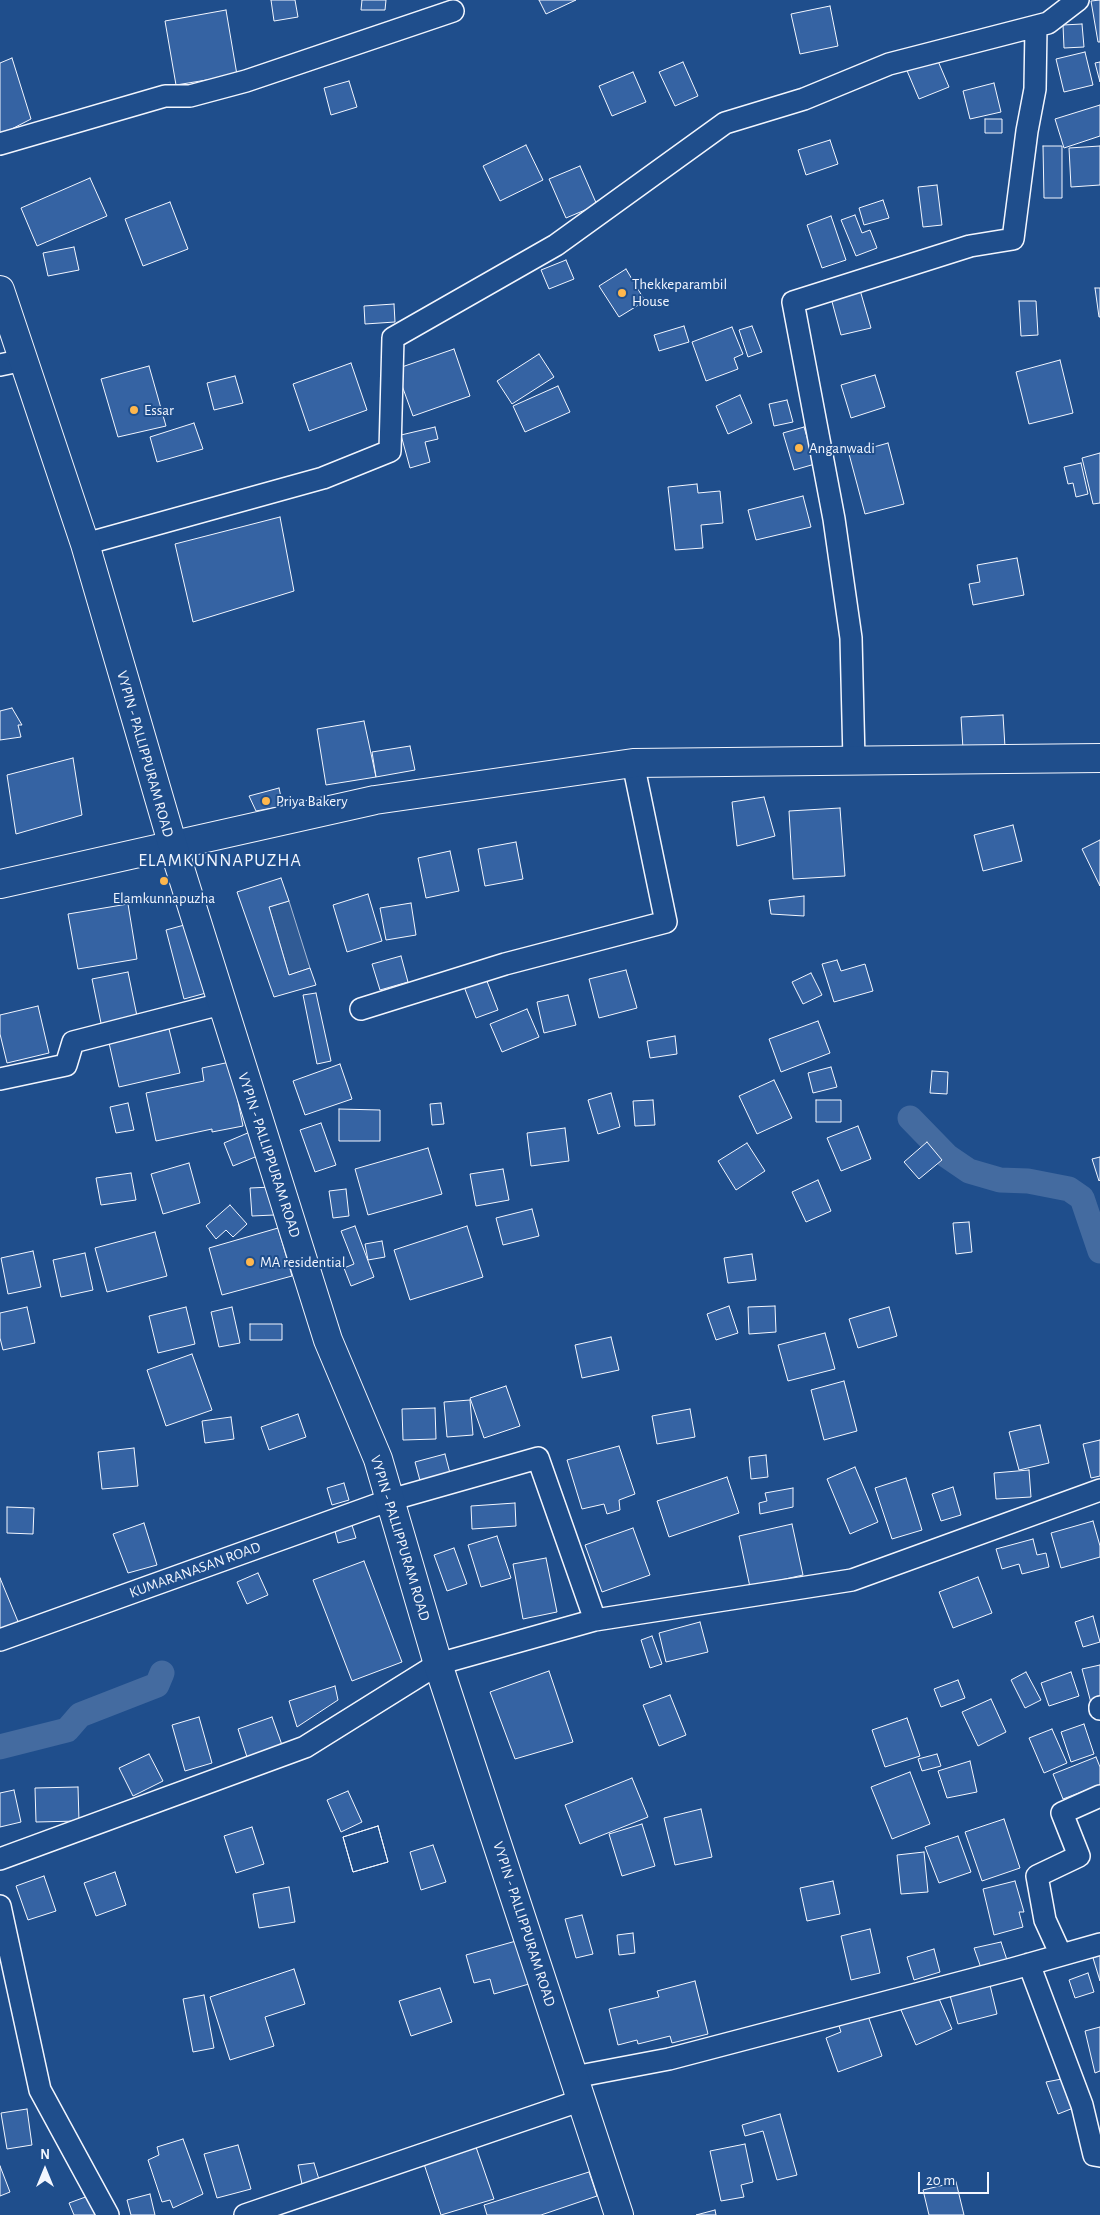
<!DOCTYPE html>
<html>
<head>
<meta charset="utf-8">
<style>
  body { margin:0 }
  #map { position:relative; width:1100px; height:2215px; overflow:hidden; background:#1f4e8c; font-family:"Alegreya Sans",sans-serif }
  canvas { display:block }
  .north { position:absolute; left:20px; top:2145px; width:50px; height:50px; -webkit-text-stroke:4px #1f4e8c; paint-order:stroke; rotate:0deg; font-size:14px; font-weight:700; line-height:20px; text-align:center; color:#f2f6ff }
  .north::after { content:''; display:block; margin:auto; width:18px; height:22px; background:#f2f6ff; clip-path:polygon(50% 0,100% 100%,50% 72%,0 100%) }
  .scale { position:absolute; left:918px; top:2172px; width:71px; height:22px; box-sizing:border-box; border:2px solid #f2f6ff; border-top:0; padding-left:6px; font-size:15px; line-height:18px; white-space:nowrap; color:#f2f6ff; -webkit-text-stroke:4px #1f4e8c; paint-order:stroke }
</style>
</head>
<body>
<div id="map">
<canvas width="1100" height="2215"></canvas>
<div class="north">N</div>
<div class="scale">20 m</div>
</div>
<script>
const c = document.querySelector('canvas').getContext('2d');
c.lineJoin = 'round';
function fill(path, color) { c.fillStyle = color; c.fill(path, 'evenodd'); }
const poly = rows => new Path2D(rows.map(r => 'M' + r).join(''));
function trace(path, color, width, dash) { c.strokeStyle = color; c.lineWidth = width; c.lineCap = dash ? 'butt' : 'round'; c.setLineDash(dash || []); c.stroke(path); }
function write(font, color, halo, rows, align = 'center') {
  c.font = font + ' "Alegreya Sans",sans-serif'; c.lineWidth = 4; c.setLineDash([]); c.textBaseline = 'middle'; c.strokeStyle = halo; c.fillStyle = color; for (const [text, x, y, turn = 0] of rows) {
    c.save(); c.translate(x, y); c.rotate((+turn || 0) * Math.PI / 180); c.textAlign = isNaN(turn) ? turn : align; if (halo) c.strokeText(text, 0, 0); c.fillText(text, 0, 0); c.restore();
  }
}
const built = poly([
  [289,901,310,968,289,975,269,907,289,901]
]);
fill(built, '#305b95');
trace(built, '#a8bbd7', 1);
trace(poly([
  [910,1118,947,1156,969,1171,1000,1180,1028,1181,1069,1189,1082,1198,1100,1251],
  [0,1747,67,1730,80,1715,157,1685,162,1673]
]), '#446ba0', 25);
const building = poly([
  [271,0,295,0,298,17,274,21,271,0],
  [362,0,386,0,385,10,361,10,362,0],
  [539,0,576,0,546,14,539,0],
  [1100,0,1100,42,1098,42,1091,1,1100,0],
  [830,6,838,46,800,54,791,14,830,6],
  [226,10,237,75,176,85,165,21,226,10],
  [1082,24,1084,47,1064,48,1063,25,1082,24],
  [1085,52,1093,85,1064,92,1056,59,1085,52],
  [935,54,949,87,919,99,905,66,935,54],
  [12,58,31,119,0,135,0,63,12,58],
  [683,62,698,96,675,106,659,72,683,62],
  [1100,62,1100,82,1095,63,1100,62],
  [633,72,646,102,612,116,599,86,633,72],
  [349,81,357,107,331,115,324,88,349,81],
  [994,83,1001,112,970,119,963,91,994,83],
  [1100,105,1100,136,1064,148,1055,119,1100,105],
  [985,119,1002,119,1002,133,985,133,985,119],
  [830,140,838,164,806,175,798,150,830,140],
  [526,145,543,180,500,201,483,166,526,145],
  [1043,146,1062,146,1062,198,1044,198,1043,146],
  [1100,146,1100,185,1071,187,1069,148,1100,146],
  [580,166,597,205,566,218,549,179,580,166],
  [90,178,107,216,37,246,21,208,90,178],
  [937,185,942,225,923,227,918,187,937,185],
  [883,200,889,218,864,225,859,208,883,200],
  [170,202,188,249,143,266,125,219,170,202],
  [855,215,862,233,870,230,877,248,856,256,841,220,855,215],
  [831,216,846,260,822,268,807,225,831,216],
  [74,247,79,270,48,276,43,253,74,247],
  [566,260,574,279,549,289,541,270,566,260],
  [626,269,645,301,619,317,599,286,626,269],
  [1095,288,1100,288,1100,317,1099,317,1095,288],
  [860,290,871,328,841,335,831,298,860,290],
  [1019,301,1036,301,1038,335,1021,336,1019,301],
  [394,304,395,322,365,324,364,306,394,304],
  [684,326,689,342,659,351,654,335,684,326],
  [752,326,762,352,748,357,739,330,752,326],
  [732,327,743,354,734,358,738,369,706,381,692,342,732,327],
  [454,349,470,396,413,416,396,369,454,349],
  [539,354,554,377,512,404,497,381,539,354],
  [1060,360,1073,413,1029,424,1016,372,1060,360],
  [351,363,367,410,309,431,293,384,351,363],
  [149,366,166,426,118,437,101,379,149,366],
  [875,375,885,407,851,418,841,385,875,375],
  [235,376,243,403,214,410,207,383,235,376],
  [558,386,570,412,525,432,513,406,558,386],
  [740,395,752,423,728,434,716,406,740,395],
  [787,400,793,422,774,426,769,404,787,400],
  [194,423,203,449,157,462,150,437,194,423],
  [435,427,438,439,425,442,430,462,410,468,401,435,435,427],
  [804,427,815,464,794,470,783,433,804,427],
  [888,443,904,504,865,514,849,454,888,443],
  [1100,453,1100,503,1093,504,1082,458,1100,453],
  [1081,463,1088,494,1076,497,1073,483,1068,484,1064,467,1081,463],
  [697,484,698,493,720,491,723,523,701,525,703,548,675,550,668,487,697,484],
  [803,496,811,527,756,540,748,510,803,496],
  [280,517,294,591,193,622,175,544,280,517],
  [1017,558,1024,595,973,605,969,584,980,582,977,565,1017,558],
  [12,708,22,725,18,725,21,737,0,740,0,711,12,708],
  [1003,715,1005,747,963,749,961,717,1003,715],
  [364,721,376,777,326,785,317,729,364,721],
  [410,746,415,770,376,777,372,752,410,746],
  [73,758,82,815,16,834,7,775,73,758],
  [279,788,283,806,256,811,249,796,279,788],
  [764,797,775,836,737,846,732,802,764,797],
  [840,808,845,876,793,879,789,811,840,808],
  [1013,825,1022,861,983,871,974,835,1013,825],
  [1100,840,1100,886,1082,849,1100,840],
  [516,842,523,879,485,886,478,849,516,842],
  [450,851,459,891,426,898,418,858,450,851],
  [281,878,289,901,269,907,289,975,310,968,316,985,274,997,237,892,281,878],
  [368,894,382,941,347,952,333,905,368,894],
  [804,896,804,916,771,914,769,900,804,896],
  [411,903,416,935,386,940,380,908,411,903],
  [128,904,137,959,78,969,68,914,128,904],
  [188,924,206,993,184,999,166,930,188,924],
  [401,956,408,982,380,990,372,964,401,956],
  [837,960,841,971,865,964,873,991,834,1002,822,964,837,960],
  [626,970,637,1008,599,1018,589,979,626,970],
  [128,972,138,1021,102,1028,92,979,128,972],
  [811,973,822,995,803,1004,792,982,811,973],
  [485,976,498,1010,476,1018,463,984,485,976],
  [316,993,331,1061,317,1064,303,995,316,993],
  [568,995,576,1025,544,1033,537,1002,568,995],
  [38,1006,49,1053,7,1063,0,1034,0,1015,38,1006],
  [527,1009,539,1037,502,1052,490,1024,527,1009],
  [818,1021,830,1053,781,1072,769,1039,818,1021],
  [169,1029,180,1073,119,1087,109,1043,169,1029],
  [675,1036,677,1054,650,1058,647,1041,675,1036],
  [230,1062,243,1126,212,1132,212,1129,156,1141,146,1093,204,1081,202,1068,230,1062],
  [340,1064,352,1099,305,1115,293,1081,340,1064],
  [831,1067,837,1087,813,1093,808,1073,831,1067],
  [932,1071,948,1072,947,1094,930,1093,932,1071],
  [774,1080,792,1118,757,1134,739,1096,774,1080],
  [611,1093,620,1127,598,1134,588,1100,611,1093],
  [653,1100,655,1125,635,1126,633,1101,653,1100],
  [816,1100,841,1100,841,1122,816,1122,816,1100],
  [128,1103,134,1130,116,1133,110,1107,128,1103],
  [441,1103,444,1124,432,1125,430,1104,441,1103],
  [339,1109,380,1110,380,1141,339,1141,339,1109],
  [321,1123,336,1165,315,1172,300,1130,321,1123],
  [858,1126,871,1159,841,1171,827,1138,858,1126],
  [565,1128,569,1161,531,1166,527,1133,565,1128],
  [250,1132,260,1155,233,1166,224,1143,250,1132],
  [927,1142,942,1160,919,1179,904,1162,927,1142],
  [747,1143,765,1171,736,1190,718,1161,747,1143],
  [428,1148,442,1194,368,1215,355,1169,428,1148],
  [1100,1157,1100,1180,1099,1181,1092,1159,1100,1157],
  [189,1163,200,1203,163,1214,151,1174,189,1163],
  [503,1169,509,1200,476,1206,470,1174,503,1169],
  [131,1173,136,1200,101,1205,96,1178,131,1173],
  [818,1180,831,1211,806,1222,792,1192,818,1180],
  [272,1187,274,1215,252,1216,250,1188,272,1187],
  [346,1189,349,1216,333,1218,329,1191,346,1189],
  [230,1205,247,1224,233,1237,226,1230,216,1239,206,1226,230,1205],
  [532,1209,539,1236,503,1245,496,1218,532,1209],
  [969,1222,972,1252,956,1254,953,1223,969,1222],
  [355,1226,374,1277,351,1286,344,1268,354,1264,341,1231,355,1226],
  [467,1226,483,1277,410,1300,394,1250,467,1226],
  [278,1228,292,1276,222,1295,209,1248,278,1228],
  [155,1232,167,1276,107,1292,95,1248,155,1232],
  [382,1241,385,1257,368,1260,365,1244,382,1241],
  [33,1251,41,1287,8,1294,1,1258,33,1251],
  [85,1253,93,1290,61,1297,53,1260,85,1253],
  [752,1254,756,1280,728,1283,724,1258,752,1254],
  [729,1306,738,1333,716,1340,707,1314,729,1306],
  [775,1306,776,1332,749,1334,748,1307,775,1306],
  [27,1307,35,1343,3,1350,0,1338,0,1313,27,1307],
  [186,1307,195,1344,158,1353,149,1316,186,1307],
  [232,1307,240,1343,219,1347,211,1312,232,1307],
  [889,1307,897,1336,858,1348,849,1319,889,1307],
  [250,1324,282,1324,282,1340,250,1340,250,1324],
  [825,1333,835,1369,788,1381,778,1345,825,1333],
  [611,1337,619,1370,582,1378,575,1345,611,1337],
  [192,1354,212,1410,166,1426,147,1370,192,1354],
  [844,1381,857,1431,824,1440,811,1390,844,1381],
  [506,1386,520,1426,484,1438,470,1398,506,1386],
  [470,1400,473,1435,447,1437,444,1402,470,1400],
  [435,1408,436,1439,403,1440,402,1409,435,1408],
  [690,1409,695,1437,657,1444,652,1416,690,1409],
  [298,1414,306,1437,269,1450,261,1427,298,1414],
  [231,1417,234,1439,205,1443,202,1421,231,1417],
  [1040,1425,1049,1463,1019,1470,1009,1432,1040,1425],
  [1100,1440,1100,1476,1091,1478,1083,1444,1100,1440],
  [619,1446,635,1494,619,1500,620,1510,607,1514,604,1504,582,1509,567,1460,619,1446],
  [134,1448,138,1486,102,1489,98,1452,134,1448],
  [445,1454,452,1481,422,1488,415,1462,445,1454],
  [766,1455,768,1477,751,1479,749,1457,766,1455],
  [855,1467,878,1522,850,1534,827,1479,855,1467],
  [1029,1470,1031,1497,996,1499,994,1473,1029,1470],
  [727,1477,739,1513,669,1537,657,1501,727,1477],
  [906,1478,922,1530,892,1539,875,1488,906,1478],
  [344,1483,349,1500,332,1505,327,1488,344,1483],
  [953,1487,961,1515,941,1521,932,1494,953,1487],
  [793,1488,793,1507,760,1514,759,1503,767,1501,765,1493,793,1488],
  [515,1503,516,1526,472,1529,471,1506,515,1503],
  [7,1507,34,1508,33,1534,7,1533,7,1507],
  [1093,1521,1100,1546,1100,1557,1061,1568,1051,1533,1093,1521],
  [351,1522,356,1538,338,1543,334,1527,351,1522],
  [144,1523,157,1565,128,1573,113,1534,144,1523],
  [792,1524,803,1575,750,1587,739,1536,792,1524],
  [633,1528,650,1575,602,1592,585,1545,633,1528],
  [497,1536,511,1578,481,1587,468,1545,497,1536],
  [1033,1539,1037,1555,1046,1553,1049,1567,1022,1574,1019,1564,1002,1569,996,1549,1033,1539],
  [454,1548,467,1584,447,1591,434,1555,454,1548],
  [546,1558,557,1612,523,1619,513,1564,546,1558],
  [364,1561,402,1662,352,1681,313,1580,364,1561],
  [258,1573,268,1595,247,1604,237,1582,258,1573],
  [978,1577,992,1613,953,1628,939,1592,978,1577],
  [0,1578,19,1624,0,1631,0,1578],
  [1093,1616,1100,1642,1083,1647,1075,1622,1093,1616],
  [700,1622,708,1652,666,1662,659,1633,700,1622],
  [652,1636,662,1664,650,1668,641,1640,652,1636],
  [1100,1665,1100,1701,1091,1703,1082,1669,1100,1665],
  [549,1671,573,1742,515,1759,490,1692,549,1671],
  [1026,1672,1041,1700,1025,1708,1011,1680,1026,1672],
  [1071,1672,1079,1696,1049,1706,1041,1683,1071,1672],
  [958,1680,965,1698,941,1707,934,1689,958,1680],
  [335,1686,338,1700,297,1727,289,1701,335,1686],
  [670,1695,686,1735,659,1746,643,1705,670,1695],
  [991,1699,1006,1732,978,1746,962,1712,991,1699],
  [199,1717,212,1763,185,1771,172,1725,199,1717],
  [272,1717,282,1745,247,1757,238,1729,272,1717],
  [907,1718,920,1756,885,1767,872,1730,907,1718],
  [1084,1724,1094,1754,1071,1762,1061,1732,1084,1724],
  [1052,1729,1067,1763,1044,1773,1029,1738,1052,1729],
  [149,1754,163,1781,133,1796,119,1768,149,1754],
  [937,1754,941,1766,922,1771,918,1759,937,1754],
  [1096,1757,1100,1767,1100,1785,1063,1799,1053,1774,1096,1757],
  [970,1761,977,1792,947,1798,938,1771,970,1761],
  [910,1772,930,1824,892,1839,871,1787,910,1772],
  [632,1778,648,1817,580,1844,565,1805,632,1778],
  [78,1787,79,1821,36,1822,35,1788,78,1787],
  [14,1790,21,1822,0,1827,0,1793,14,1790],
  [348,1791,362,1822,341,1832,327,1800,348,1791],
  [701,1809,712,1857,675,1865,664,1818,701,1809],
  [1004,1819,1020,1868,982,1881,965,1832,1004,1819],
  [642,1824,655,1866,622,1876,609,1834,642,1824],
  [378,1826,388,1862,353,1872,343,1837,378,1826],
  [378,1826,388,1862,353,1872,343,1837,378,1826],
  [252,1827,264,1864,236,1873,224,1836,252,1827],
  [958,1836,971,1872,939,1883,925,1847,958,1836],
  [433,1845,446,1882,421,1890,410,1852,433,1845],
  [924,1852,928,1892,901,1894,897,1855,924,1852],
  [115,1872,126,1905,96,1916,84,1883,115,1872],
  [44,1876,56,1911,28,1920,16,1886,44,1876],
  [833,1881,840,1914,807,1921,800,1888,833,1881],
  [1015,1881,1024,1912,1019,1912,1023,1927,994,1935,983,1889,1015,1881],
  [289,1887,295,1922,259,1928,253,1894,289,1887],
  [582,1915,593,1954,576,1958,565,1919,582,1915],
  [870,1929,880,1973,851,1980,841,1936,870,1929],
  [633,1933,635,1953,619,1955,617,1935,633,1933],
  [516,1941,529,1984,494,1994,490,1979,474,1983,466,1955,516,1941],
  [1001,1942,1007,1960,981,1968,974,1948,1001,1942],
  [934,1949,940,1972,914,1980,907,1957,934,1949],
  [1100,1955,1100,1981,1093,1958,1100,1955],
  [294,1969,305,2004,265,2017,274,2046,230,2060,210,1997,294,1969],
  [1088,1973,1094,1992,1075,1998,1069,1980,1088,1973],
  [695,1981,708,2034,672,2043,670,2036,638,2044,637,2040,618,2045,609,2009,659,1997,657,1991,695,1981],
  [989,1981,997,2014,958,2024,949,1992,989,1981],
  [440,1988,452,2022,411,2036,399,2001,440,1988],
  [937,1994,952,2029,916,2045,901,2010,937,1994],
  [204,1995,214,2048,193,2052,183,1999,204,1995],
  [866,2010,882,2056,838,2072,826,2038,841,2032,837,2020,866,2010],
  [1100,2027,1100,2071,1095,2073,1085,2031,1100,2027],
  [1067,2078,1076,2107,1058,2114,1046,2082,1067,2078],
  [27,2109,32,2145,7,2149,1,2113,27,2109],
  [780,2114,797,2175,777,2180,763,2131,745,2136,742,2125,780,2114],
  [183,2139,203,2194,173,2208,170,2200,162,2202,148,2160,159,2155,157,2147,183,2139],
  [745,2144,753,2182,741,2185,744,2197,721,2201,710,2151,745,2144],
  [238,2145,251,2189,217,2198,204,2154,238,2145],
  [476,2147,494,2199,441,2215,424,2164,476,2147],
  [314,2163,321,2186,303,2189,298,2165,314,2163],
  [0,2166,10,2192,0,2196,0,2166],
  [589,2172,597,2196,541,2215,487,2215,484,2205,589,2172],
  [956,2182,964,2215,929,2215,923,2190,956,2182],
  [150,2194,155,2215,131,2215,127,2200,150,2194],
  [91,2195,99,2215,74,2215,69,2203,91,2195],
  [715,2210,716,2215,696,2215,715,2210]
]);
fill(building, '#3563a3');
trace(building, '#f2f6ff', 1);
const street = poly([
  [0,144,165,96,190,96,246,81,453,11],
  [0,365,24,360],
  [85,544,323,478,390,451,393,338,556,245,725,123,804,99,889,64,1048,23,1078,0],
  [854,760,851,638,834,519,793,302,970,246,1013,239,1027,131,1035,89,1036,27],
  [361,1009,505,964,666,922,633,763],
  [0,1079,66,1065,73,1042,221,1004],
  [0,1640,390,1500,538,1458,595,1620,852,1580,1100,1490],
  [1100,1707,1100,1709],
  [0,1859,305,1747,438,1664,595,1620],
  [0,1906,40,2090,108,2215],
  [1061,1955,1045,1920,1037,1876,1079,1856,1062,1813,1100,1796],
  [1029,1964,1082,2105,1094,2155,1100,2156],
  [574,2077,669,2059,1012,1969,1100,1944],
  [245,2215,582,2100]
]);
const secondary = poly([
  [0,884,375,800,633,763,1100,758]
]);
const primary = poly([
  [0,290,85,544,173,846,328,1340,378,1459,438,1664,619,2215]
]);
trace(street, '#f2f6ff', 24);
trace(secondary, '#f2f6ff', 30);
trace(primary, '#f2f6ff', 30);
trace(street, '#1f4e8c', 21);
trace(secondary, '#1f4e8c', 28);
trace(primary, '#1f4e8c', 28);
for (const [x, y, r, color] of [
  [622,293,5,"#ffb74d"],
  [134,410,5,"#ffb74d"],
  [799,448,5,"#ffb74d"],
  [266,801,5,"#ffb74d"],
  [164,881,5,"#ffb74d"],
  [250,1262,5,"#ffb74d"]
]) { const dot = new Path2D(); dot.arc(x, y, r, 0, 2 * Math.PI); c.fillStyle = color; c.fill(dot); trace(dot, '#1f4e8c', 2); }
write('15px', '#f2f6ff', '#1f4e8c', [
  ["Thekkeparambil",632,284],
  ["House",632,301],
  ["Essar",144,410],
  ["Anganwadi",809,448],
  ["Priya Bakery",276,801],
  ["Elamkunnapuzha",164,898,"center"],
  ["MA residential",260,1262]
], 'left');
write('15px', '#f2f6ff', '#1f4e8c', [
  ["VYPIN - PALLIPPURAM ROAD",145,754,74],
  ["VYPIN - PALLIPPURAM ROAD",269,1155,72],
  ["VYPIN - PALLIPPURAM ROAD",400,1538,73],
  ["KUMARANASAN ROAD",195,1570,-20],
  ["VYPIN - PALLIPPURAM ROAD",524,1924,72]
]);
c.letterSpacing = '1px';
write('18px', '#f2f6ff', '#1f4e8c', [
  ["ELAMKUNNAPUZHA",220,861]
]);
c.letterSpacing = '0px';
</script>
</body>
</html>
